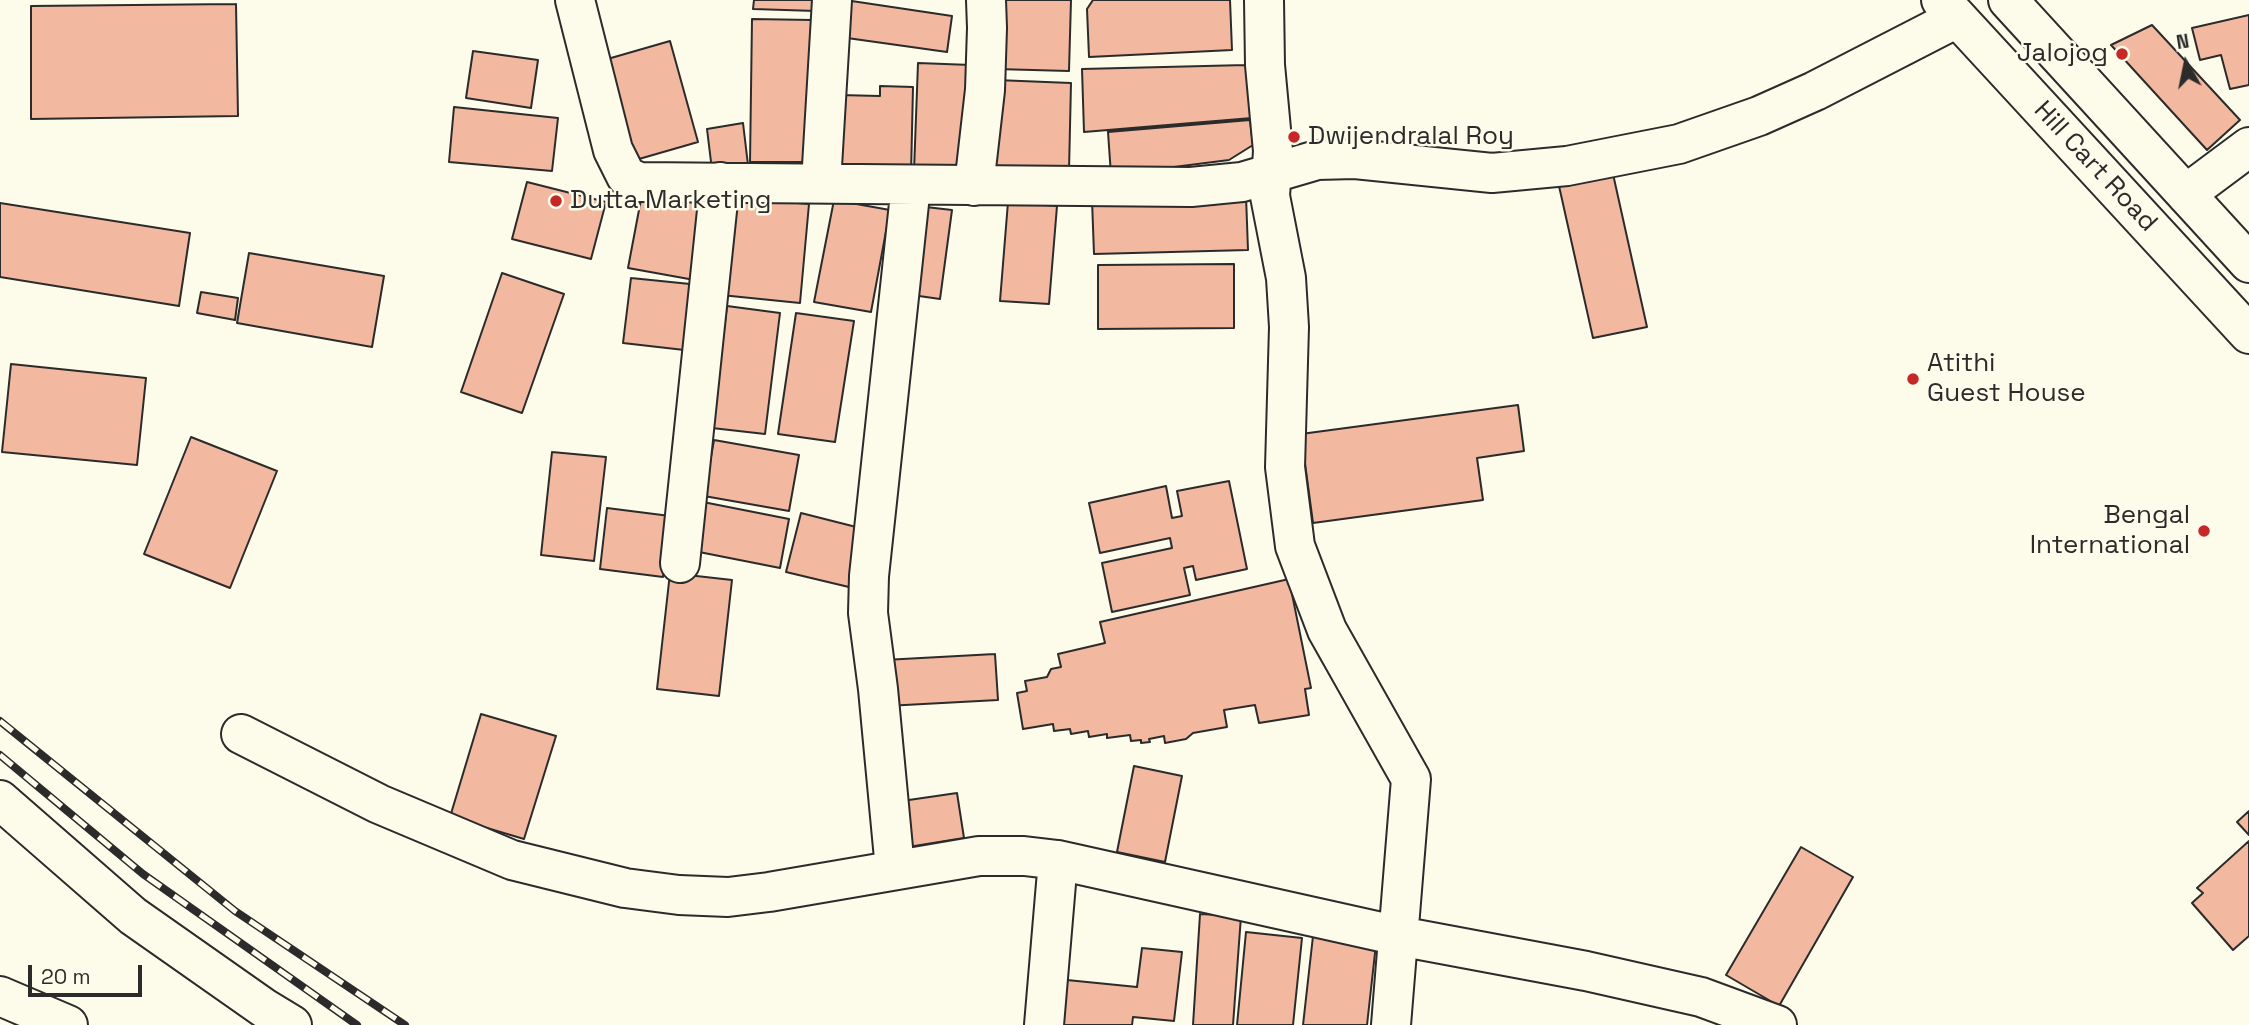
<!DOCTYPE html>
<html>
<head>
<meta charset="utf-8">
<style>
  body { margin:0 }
  #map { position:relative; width:2249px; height:1025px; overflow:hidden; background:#fdfbea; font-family:"Space Grotesk",sans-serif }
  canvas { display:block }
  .north { position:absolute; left:2151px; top:28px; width:70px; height:70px; -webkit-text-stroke:5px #fdfbea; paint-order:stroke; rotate:351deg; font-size:19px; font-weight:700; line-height:28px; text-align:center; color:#2b2b2b }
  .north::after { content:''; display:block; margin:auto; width:24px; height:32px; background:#2b2b2b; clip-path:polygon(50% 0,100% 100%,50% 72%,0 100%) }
  .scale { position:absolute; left:28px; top:965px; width:114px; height:32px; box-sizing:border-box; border:4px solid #2b2b2b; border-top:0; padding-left:9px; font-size:21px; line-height:24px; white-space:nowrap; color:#2b2b2b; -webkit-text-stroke:5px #fdfbea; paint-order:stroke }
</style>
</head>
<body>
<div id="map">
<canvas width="2249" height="1025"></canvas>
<div class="north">N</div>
<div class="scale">20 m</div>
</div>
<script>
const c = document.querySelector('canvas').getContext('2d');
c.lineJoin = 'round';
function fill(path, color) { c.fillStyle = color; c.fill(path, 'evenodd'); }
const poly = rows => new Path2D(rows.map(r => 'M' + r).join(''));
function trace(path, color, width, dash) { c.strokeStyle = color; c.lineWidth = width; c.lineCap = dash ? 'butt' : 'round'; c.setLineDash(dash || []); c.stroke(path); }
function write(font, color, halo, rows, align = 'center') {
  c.font = font + ' "Space Grotesk",sans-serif'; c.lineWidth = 5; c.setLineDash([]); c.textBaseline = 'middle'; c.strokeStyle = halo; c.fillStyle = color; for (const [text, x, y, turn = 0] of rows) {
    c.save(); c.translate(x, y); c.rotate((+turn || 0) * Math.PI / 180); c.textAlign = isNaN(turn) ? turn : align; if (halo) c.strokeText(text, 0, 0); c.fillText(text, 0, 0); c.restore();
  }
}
const building = poly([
  [754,0,817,0,816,11,753,9,754,0],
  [845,0,952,16,947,52,840,37,845,0],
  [998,0,1071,0,1069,71,996,69,998,0],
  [1093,0,1230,0,1232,50,1089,57,1087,9,1093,0],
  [236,4,238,116,31,119,31,6,236,4],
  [2249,15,2249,85,2230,89,2221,55,2200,60,2192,28,2249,15],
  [752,19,812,20,810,162,750,162,752,19],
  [2152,25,2240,120,2207,150,2111,45,2152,25],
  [670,41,698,142,632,161,604,60,670,41],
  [473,51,538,60,531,108,466,98,473,51],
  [918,63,971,65,966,173,914,171,918,63],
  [1246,65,1252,118,1084,132,1082,69,1246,65],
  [996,80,1071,83,1069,171,993,168,996,80],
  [880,86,913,87,911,175,837,173,839,95,880,96,880,86],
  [454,107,558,118,552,171,449,162,454,107],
  [1250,120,1253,145,1229,160,1111,175,1108,132,1250,120],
  [743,123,748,165,712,170,707,129,743,123],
  [1613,174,1647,327,1593,338,1559,186,1613,174],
  [527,182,606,202,591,259,512,239,527,182],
  [642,194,712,198,700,281,628,268,642,194],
  [1246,196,1248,250,1094,254,1092,200,1246,196],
  [730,197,809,204,800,303,721,295,730,197],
  [834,200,890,210,871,312,814,302,834,200],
  [1008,202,1057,206,1049,304,1000,301,1008,202],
  [0,203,190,233,179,306,0,277,0,203],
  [917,206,952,210,940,299,905,294,917,206],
  [249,253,384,276,372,347,237,323,249,253],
  [1234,264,1234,328,1098,329,1098,265,1234,264],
  [502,273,564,294,522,413,461,392,502,273],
  [631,278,700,285,693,351,623,343,631,278],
  [201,292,238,298,235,320,197,313,201,292],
  [727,306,780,313,765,434,712,428,727,306],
  [796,313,854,321,835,442,778,434,796,313],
  [11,364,146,378,137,465,2,452,11,364],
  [1518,405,1524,451,1477,458,1483,500,1313,523,1301,434,1518,405],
  [191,437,277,471,230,588,144,554,191,437],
  [714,440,799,455,789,511,704,496,714,440],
  [552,452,606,457,594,561,541,555,552,452],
  [1229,481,1247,569,1196,580,1193,566,1184,568,1190,595,1112,612,1102,563,1172,548,1170,538,1100,553,1089,503,1166,486,1172,518,1182,516,1177,491,1229,481],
  [703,502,789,519,780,568,694,551,703,502],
  [607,508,670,516,663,577,600,569,607,508],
  [801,513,868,530,853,588,786,572,801,513],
  [670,573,732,580,719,696,657,689,670,573],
  [1289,579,1311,688,1305,689,1309,715,1259,723,1255,705,1224,710,1227,727,1193,733,1186,739,1165,743,1164,736,1149,739,1150,742,1141,743,1141,740,1131,741,1130,735,1107,738,1107,734,1089,737,1088,731,1071,734,1070,729,1054,731,1053,724,1023,729,1017,693,1027,691,1025,681,1047,677,1051,669,1061,667,1058,654,1105,643,1100,622,1289,579],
  [995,654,998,700,886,706,884,660,995,654],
  [481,714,556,736,524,839,450,817,481,714],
  [1134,766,1182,776,1165,862,1117,852,1134,766],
  [957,793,964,838,902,848,895,802,957,793],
  [2249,811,2249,835,2237,822,2249,811],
  [2249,841,2249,936,2233,950,2192,903,2203,893,2197,888,2249,841],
  [1801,847,1853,877,1779,1006,1726,975,1801,847],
  [1200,914,1241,916,1233,1025,1193,1025,1200,914],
  [1246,932,1302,938,1293,1025,1237,1025,1246,932],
  [1313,936,1376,944,1367,1025,1303,1025,1313,936],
  [1142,948,1182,952,1174,1021,1133,1017,1132,1025,1062,1025,1067,980,1137,987,1142,948]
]);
fill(building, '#f2b8a0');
trace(building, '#2b2b2b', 2);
const minor = poly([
  [575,0,613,150,626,176,639,182,1191,187,1242,182,1317,160,1355,159,1492,173,1567,166,1679,144,1759,116,1815,91,1957,18],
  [1264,0,1265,65,1273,151,1270,196,1286,278,1289,327,1285,467,1295,546,1327,630,1411,779,1391,1025],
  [821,183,832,0],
  [974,186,985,90,987,28,986,0],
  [2186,194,2249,147],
  [680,563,720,182],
  [241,734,379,804,512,860,625,888,679,895,728,897,769,892,979,856,1024,856,1058,860,1399,936,1586,971,1701,997,1777,1025],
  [0,800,133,916,264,1008,292,1025],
  [895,869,878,689,868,613,869,576,911,185],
  [0,996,68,1025],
  [1044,1025,1058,860]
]);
const major = poly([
  [1941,0,2249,334],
  [2008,0,2249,263]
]);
trace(minor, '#2b2b2b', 42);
trace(major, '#2b2b2b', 42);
trace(minor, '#fdfbea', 38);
trace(major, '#fdfbea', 38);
const rail = poly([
  [0,721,235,911,405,1025],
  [0,755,143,874,357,1025]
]);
trace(rail, '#2b2b2b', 8);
trace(rail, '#fdfbea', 5, [16]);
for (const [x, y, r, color] of [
  [2122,54,7,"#c62828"],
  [1294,137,7,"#c62828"],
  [556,201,7,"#c62828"],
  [1913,379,7,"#c62828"],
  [2204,531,7,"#c62828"]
]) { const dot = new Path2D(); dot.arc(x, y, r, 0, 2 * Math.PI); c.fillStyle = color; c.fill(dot); trace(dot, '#fdfbea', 2.5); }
write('26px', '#2b2b2b', '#fdfbea', [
  ["Jalojog",2108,54,"right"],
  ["Dwijendralal Roy",1308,137],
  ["Dutta Marketing",570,201],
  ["Atithi",1927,364],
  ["Guest House",1927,394],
  ["Bengal",2190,516,"right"],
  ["International",2190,546,"right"]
], 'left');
write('26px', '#2b2b2b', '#fdfbea', [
  ["Hill Cart Road",2095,167,47]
]);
</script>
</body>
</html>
